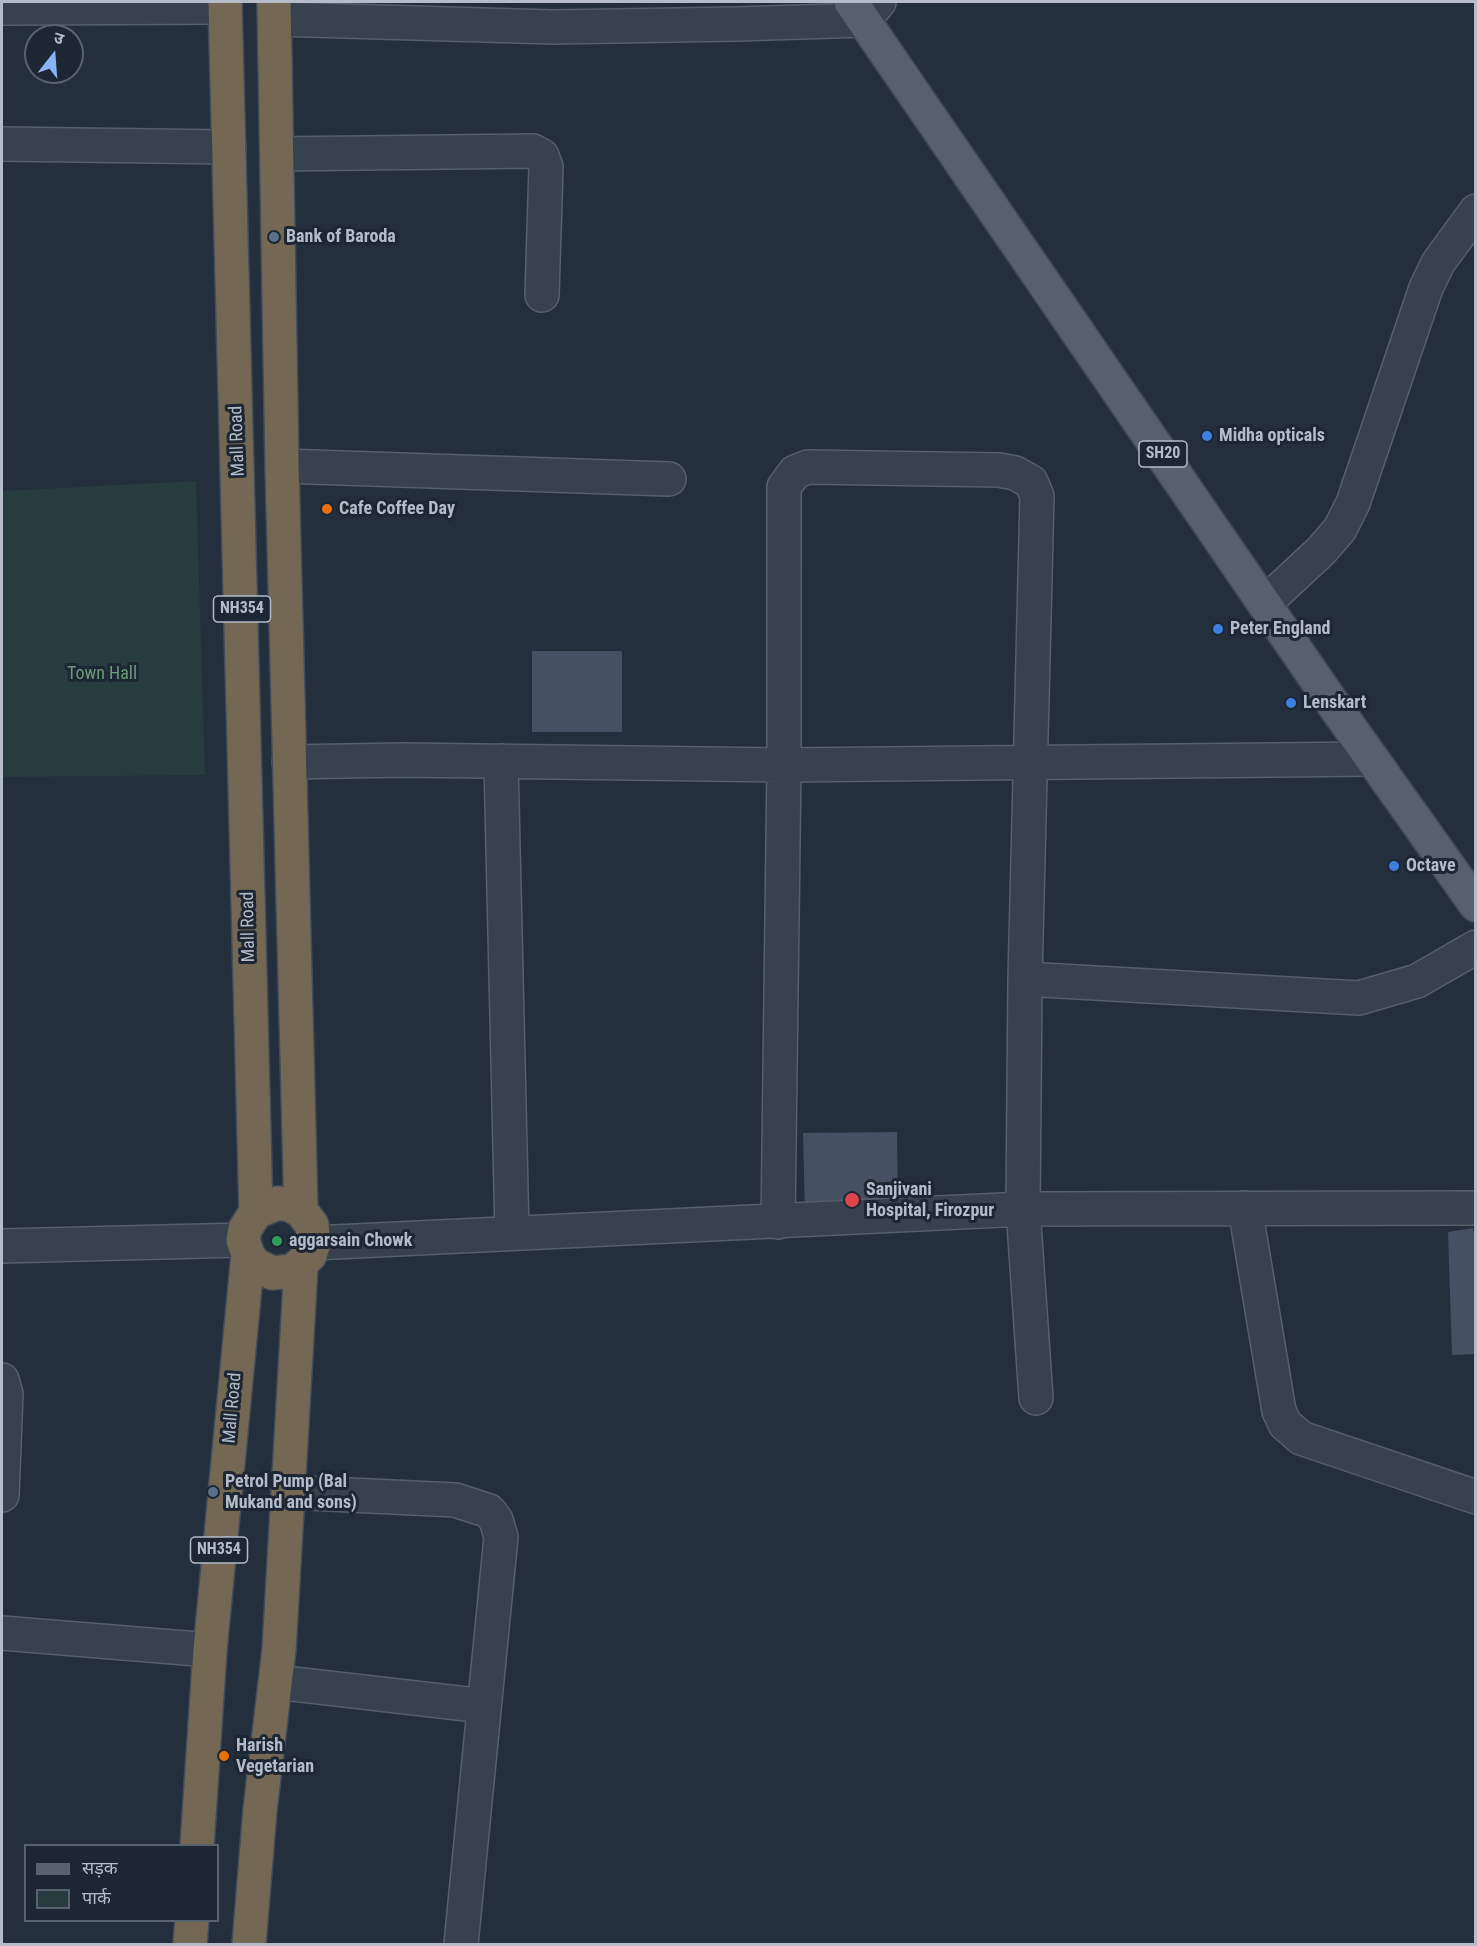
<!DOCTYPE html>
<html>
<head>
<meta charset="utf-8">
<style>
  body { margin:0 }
  #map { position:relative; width:1477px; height:1946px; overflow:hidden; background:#242f3e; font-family:"Roboto Condensed","Noto Sans Devanagari",sans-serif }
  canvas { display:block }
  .frame { position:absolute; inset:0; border:3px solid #b4bcc9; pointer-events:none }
  .legend { position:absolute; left:24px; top:1844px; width:195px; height:78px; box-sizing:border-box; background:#1d2633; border:2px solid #59626f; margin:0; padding:8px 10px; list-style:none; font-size:18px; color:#b4bcc9 }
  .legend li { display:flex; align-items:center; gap:12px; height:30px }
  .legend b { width:30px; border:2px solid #59626f }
  .north { position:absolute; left:24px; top:24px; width:60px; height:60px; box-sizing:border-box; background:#1d2633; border:2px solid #59626f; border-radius:50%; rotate:17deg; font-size:16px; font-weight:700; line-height:24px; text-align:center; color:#b4bcc9 }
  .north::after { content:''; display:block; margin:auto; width:21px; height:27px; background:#8ab4f8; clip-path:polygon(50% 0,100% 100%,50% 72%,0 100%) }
</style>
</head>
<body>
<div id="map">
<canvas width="1477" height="1946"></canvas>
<div class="frame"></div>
<ul class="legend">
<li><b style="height:8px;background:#56606e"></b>सड़क</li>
<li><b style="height:16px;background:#263c3f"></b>पार्क</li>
</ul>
<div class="north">उ</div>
</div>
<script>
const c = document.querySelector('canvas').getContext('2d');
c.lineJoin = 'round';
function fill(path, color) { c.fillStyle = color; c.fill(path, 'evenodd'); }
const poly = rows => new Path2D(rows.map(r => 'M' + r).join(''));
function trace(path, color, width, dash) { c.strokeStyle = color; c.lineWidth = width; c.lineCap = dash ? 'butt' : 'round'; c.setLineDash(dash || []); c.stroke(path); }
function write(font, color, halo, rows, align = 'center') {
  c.font = font + ' "Roboto Condensed",sans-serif'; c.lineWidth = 6; c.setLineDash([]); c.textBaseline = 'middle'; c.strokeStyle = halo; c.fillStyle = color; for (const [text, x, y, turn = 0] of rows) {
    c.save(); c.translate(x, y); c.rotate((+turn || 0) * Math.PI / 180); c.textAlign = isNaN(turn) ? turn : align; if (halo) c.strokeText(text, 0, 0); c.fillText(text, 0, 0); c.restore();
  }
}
fill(poly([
  [196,481,205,775,2,777,2,491]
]), '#263c3f');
fill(poly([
  [532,651,622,651,622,732,532,732],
  [897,1132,898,1214,805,1215,803,1133],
  [1473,1228,1476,1248,1476,1354,1452,1355,1448,1232]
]), '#455162');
const minor = poly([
  [2,8,225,7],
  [275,19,553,27,737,24,864,20,879,2],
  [2,144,229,147],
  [277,154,533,151,542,156,546,167,542,295],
  [282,466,669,479],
  [1265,603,1321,551,1340,529,1353,503,1426,288,1438,263,1476,211],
  [501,761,512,1233],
  [289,762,403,760,784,765,1372,759],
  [1025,979,1359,998,1417,981,1476,947],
  [1245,1208,1279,1411,1285,1424,1301,1438,1476,1497],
  [778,1222,784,765,784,487,795,472,808,467,999,470,1015,473,1031,482,1037,496,1025,979,1023,1209,1036,1398],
  [314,1243,1023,1209,1476,1208],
  [2,1246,243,1240],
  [2,1380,6,1394,2,1495],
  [288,1492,455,1500,489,1511,496,1520,501,1537,461,1944],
  [2,1633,210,1650],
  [276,1682,484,1706]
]);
const major = poly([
  [851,2,1331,701,1476,905]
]);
const highway = poly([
  [225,2,256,1212],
  [274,2,282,466,301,1211],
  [197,1846,210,1650,248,1255,243,1240,245,1229,256,1212,278,1203,290,1205,301,1211,312,1225,314,1243,310,1255,293,1271,272,1273,254,1264,248,1255],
  [190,1944,192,1920],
  [249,1944,260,1810,279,1650,301,1266]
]);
trace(minor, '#565f6c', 36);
trace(major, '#414a57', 36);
trace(highway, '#434c59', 36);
trace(minor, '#38414e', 33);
trace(major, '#56606e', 33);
trace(highway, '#746855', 33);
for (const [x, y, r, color] of [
  [274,237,6,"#5c6f8a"],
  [1207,436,6,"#3f7fe0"],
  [327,509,6,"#e8710a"],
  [1218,629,6,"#3f7fe0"],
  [1291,703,6,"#3f7fe0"],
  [1394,866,6,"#3f7fe0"],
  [852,1200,8,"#e0444e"],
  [277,1241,6,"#2e9e5b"],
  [213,1492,6,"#5c6f8a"],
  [224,1756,6,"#e8710a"]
]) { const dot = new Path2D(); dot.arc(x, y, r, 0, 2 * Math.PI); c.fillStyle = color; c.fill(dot); trace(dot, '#1d2633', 2); }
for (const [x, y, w] of [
  [1163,454,48],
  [242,609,57],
  [219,1550,57]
]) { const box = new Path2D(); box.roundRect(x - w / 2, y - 13, w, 26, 4.5); c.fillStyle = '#1d2633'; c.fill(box); trace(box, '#b4bcc9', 1.5); }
write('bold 16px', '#b4bcc9', null, [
  ["SH20",1163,454],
  ["NH354",242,609],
  ["NH354",219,1550]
]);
write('bold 18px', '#b4bcc9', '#1d2633', [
  ["Bank of Baroda",286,237],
  ["Midha opticals",1219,436],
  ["Cafe Coffee Day",339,509],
  ["Peter England",1230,629],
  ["Lenskart",1303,703],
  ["Octave",1406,866],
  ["Sanjivani",866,1190],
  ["Hospital, Firozpur",866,1211],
  ["aggarsain Chowk",289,1241],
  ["Petrol Pump (Bal",225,1482],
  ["Mukand and sons)",225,1503],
  ["Harish",236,1746],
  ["Vegetarian",236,1767]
], 'left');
write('18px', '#b4bcc9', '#1d2633', [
  ["Mall Road",238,441,-92],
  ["Mall Road",249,927,-91],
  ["Mall Road",233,1408,-85]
]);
write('18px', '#6b9a76', '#1d2633', [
  ["Town Hall",102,674]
]);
</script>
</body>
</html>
